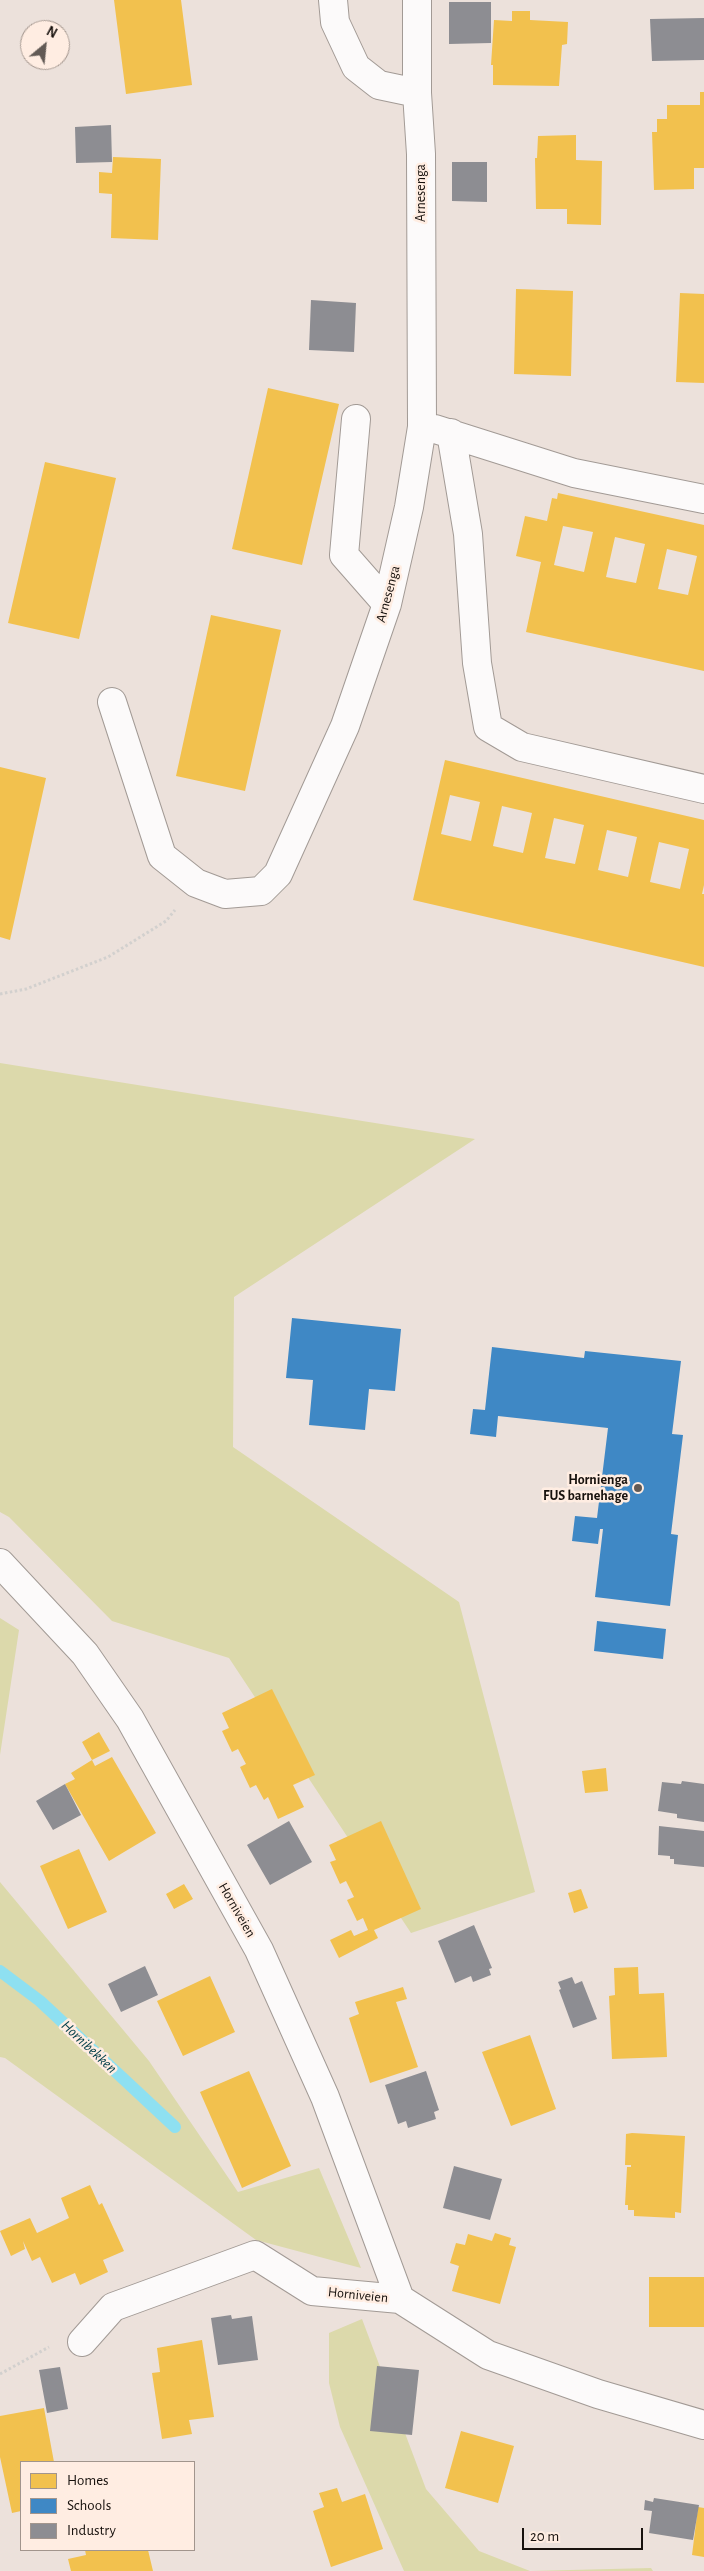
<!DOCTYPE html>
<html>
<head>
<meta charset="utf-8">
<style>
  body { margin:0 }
  #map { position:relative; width:704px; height:2571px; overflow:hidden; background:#ece1db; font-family:"Alegreya Sans",sans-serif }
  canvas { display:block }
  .legend { position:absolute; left:20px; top:2461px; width:175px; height:90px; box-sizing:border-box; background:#ffede2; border:1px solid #a2958d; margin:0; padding:6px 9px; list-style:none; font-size:15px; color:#17110d }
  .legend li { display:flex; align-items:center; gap:10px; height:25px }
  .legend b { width:25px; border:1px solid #a2958d }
  .north { position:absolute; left:20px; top:20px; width:50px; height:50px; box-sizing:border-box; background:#ffede2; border:1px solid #a2958d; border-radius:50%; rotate:28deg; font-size:14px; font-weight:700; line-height:20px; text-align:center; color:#17110d }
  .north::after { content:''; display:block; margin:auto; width:18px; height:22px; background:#625a55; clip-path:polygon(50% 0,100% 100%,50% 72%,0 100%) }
  .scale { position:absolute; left:522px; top:2528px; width:121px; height:22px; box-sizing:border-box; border:2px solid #17110d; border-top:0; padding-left:6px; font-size:15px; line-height:18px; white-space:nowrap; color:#17110d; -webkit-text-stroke:4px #ffede2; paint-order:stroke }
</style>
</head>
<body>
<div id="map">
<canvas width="704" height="2571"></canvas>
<ul class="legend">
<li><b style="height:14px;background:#f2c14e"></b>Homes</li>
<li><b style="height:14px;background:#3f88c5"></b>Schools</li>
<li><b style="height:14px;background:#8d8d92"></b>Industry</li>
</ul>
<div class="north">N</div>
<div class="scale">20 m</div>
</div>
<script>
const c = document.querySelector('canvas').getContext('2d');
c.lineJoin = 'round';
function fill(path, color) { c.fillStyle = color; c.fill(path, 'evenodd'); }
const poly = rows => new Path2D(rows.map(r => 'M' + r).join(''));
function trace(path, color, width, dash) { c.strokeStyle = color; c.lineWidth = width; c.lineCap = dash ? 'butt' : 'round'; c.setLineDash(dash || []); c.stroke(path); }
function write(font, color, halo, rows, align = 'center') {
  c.font = font + ' "Alegreya Sans",sans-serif'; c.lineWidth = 5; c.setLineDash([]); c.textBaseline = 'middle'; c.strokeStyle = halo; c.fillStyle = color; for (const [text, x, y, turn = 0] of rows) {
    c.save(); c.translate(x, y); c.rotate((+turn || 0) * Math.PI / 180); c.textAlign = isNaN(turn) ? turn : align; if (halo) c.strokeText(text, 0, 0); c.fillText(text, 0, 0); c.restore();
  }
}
fill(poly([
  [0,1063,475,1139,234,1297,233,1447,459,1602,535,1892,411,1933,229,1658,112,1621,9,1517,0,1512],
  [0,1618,19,1630,0,1755],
  [0,1882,149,2061,238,2192,319,2168,361,2268,256,2240,5,2058,0,2057],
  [362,2319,426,2489,479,2551,530,2571,651,2568,653,2571,404,2571,340,2427,329,2383,329,2333]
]), '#dcd9ab');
fill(poly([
  [114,0,181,0,192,85,126,94],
  [512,11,530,11,530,20,568,22,567,44,562,45,559,86,493,85,493,65,491,65,494,20,512,21],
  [700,92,704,92,704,168,694,168,694,189,654,190,652,132,657,132,657,119,667,119,667,105,700,105],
  [576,135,576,160,602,161,601,225,567,224,567,209,536,209,535,158,537,158,538,136],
  [113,157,161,159,158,240,111,238,112,194,99,193,99,172,112,173],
  [516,289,573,291,571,376,514,374],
  [680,293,704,294,704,383,676,382],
  [268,388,339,404,302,565,232,549],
  [45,462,116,478,79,639,8,623],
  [558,493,704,525,704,671,526,632,541,562,516,556,525,516,547,521,552,498,557,499],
  [563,526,593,532,584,572,554,565],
  [615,537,645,544,636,583,606,577],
  [667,549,697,556,688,595,658,589],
  [211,615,281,630,245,791,176,776],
  [445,760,704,820,704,885,702,894,704,894,704,967,413,900],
  [450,795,480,802,471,841,441,834],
  [502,806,532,813,523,853,493,846],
  [554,818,584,825,575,864,545,858],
  [607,830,637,837,628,877,598,870],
  [659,842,689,849,680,889,650,882],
  [0,767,46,778,10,940,0,937],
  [272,1689,315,1775,293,1785,304,1807,278,1819,268,1797,264,1800,256,1785,250,1788,240,1767,246,1764,238,1749,232,1752,222,1731,229,1728,222,1713],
  [99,1732,110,1751,92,1760,82,1742],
  [112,1757,156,1833,109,1861,65,1784,75,1779,71,1773,92,1760,95,1766],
  [606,1768,608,1791,585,1793,582,1771],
  [381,1821,421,1909,374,1930,378,1938,339,1958,330,1940,351,1930,354,1936,368,1930,363,1918,357,1921,347,1900,354,1897,346,1881,340,1884,330,1862,336,1860,329,1845],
  [79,1849,107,1912,68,1929,40,1866],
  [184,1884,193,1899,174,1909,166,1894],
  [581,1889,588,1908,574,1913,568,1893],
  [638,1967,639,1994,664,1993,667,2057,612,2059,609,1996,615,1995,614,1968],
  [210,1976,235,2032,183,2056,157,2001],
  [403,1987,407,1999,396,2002,418,2067,370,2083,349,2018,359,2014,355,2002],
  [530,2035,556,2109,511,2126,482,2052],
  [249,2071,291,2166,242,2188,200,2092],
  [632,2133,685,2136,681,2213,675,2212,675,2218,634,2216,634,2210,628,2210,628,2205,625,2205,627,2167,631,2167,631,2165,625,2165,626,2134],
  [90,2185,99,2205,102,2203,124,2251,103,2260,108,2272,80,2285,75,2273,52,2283,40,2257,32,2261,23,2241,25,2249,11,2256,0,2231,30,2218,37,2233,69,2218,61,2198],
  [495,2233,511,2238,509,2245,516,2247,500,2304,452,2291,459,2266,450,2263,456,2243,465,2245,468,2234,492,2241],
  [649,2277,704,2277,704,2327,649,2327],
  [202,2340,214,2417,189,2420,192,2434,162,2439,152,2373,160,2372,157,2348],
  [44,2408,54,2462,21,2462,21,2511,12,2513,0,2457,0,2416],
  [461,2431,514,2446,498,2503,445,2488],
  [337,2488,342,2502,365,2494,383,2549,331,2567,313,2511,324,2507,319,2493],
  [698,2507,704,2508,704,2557,692,2555],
  [85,2550,148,2550,153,2571,71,2571,68,2559,86,2555]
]), '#f2c14e');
fill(poly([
  [292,1318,401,1329,395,1391,369,1389,365,1430,309,1425,313,1380,286,1378],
  [492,1347,584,1358,585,1351,681,1361,672,1434,683,1435,671,1534,678,1535,670,1606,595,1597,603,1529,600,1529,598,1544,572,1541,575,1516,597,1518,608,1428,498,1416,496,1437,470,1434,473,1409,485,1410],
  [597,1621,666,1629,663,1659,594,1651]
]), '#3f88c5');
fill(poly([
  [449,2,491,2,491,43,449,44],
  [704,18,704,60,652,61,650,19],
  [111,125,112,162,76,163,75,127],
  [452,162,487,162,487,202,452,201],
  [311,300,356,303,354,352,309,350],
  [682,1781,704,1784,704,1822,677,1818,677,1814,658,1811,662,1782,681,1784],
  [65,1784,81,1815,53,1830,36,1801],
  [289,1821,312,1862,270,1885,247,1845],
  [659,1826,704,1831,704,1867,674,1864,674,1859,670,1859,670,1856,658,1855],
  [474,1925,492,1968,489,1969,491,1975,473,1982,471,1976,455,1983,438,1941],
  [145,1966,158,1995,121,2012,108,1984],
  [572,1977,575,1984,582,1981,597,2019,573,2028,559,1990,561,1989,558,1982],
  [426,2071,439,2110,434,2112,436,2119,408,2128,406,2121,398,2124,385,2085],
  [454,2166,502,2179,490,2220,443,2208],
  [231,2315,232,2319,252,2316,258,2360,218,2365,211,2318],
  [377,2366,419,2370,412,2435,370,2431],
  [60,2367,68,2409,47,2413,39,2370],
  [654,2498,699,2505,693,2540,649,2533,652,2511,644,2510,645,2500,653,2502]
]), '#8d8d92');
trace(poly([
  [0,1971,40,2001,175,2127]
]), '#8ee0f1', 12);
const minor = poly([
  [333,0,335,22,356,67,379,85,417,93],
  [356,419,344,555,387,604],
  [435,429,574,473,704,499],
  [451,433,468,534,477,663,488,727,522,747,704,789],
  [112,702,162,856,196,883,225,894,261,891,278,874,345,726,387,604,409,507,422,427,421,154,417,93,417,0],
  [0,1563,85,1654,130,1719,259,1950,325,2097,400,2299,488,2355,598,2394,704,2425],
  [82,2342,113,2307,255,2255,312,2291,400,2299]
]);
trace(minor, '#a29a95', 30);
trace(poly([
  [0,994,26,989,108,957,166,921,175,910],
  [0,2374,49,2347]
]), '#d2d0ce', 3, [2.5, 2.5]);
trace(minor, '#fcfafa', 28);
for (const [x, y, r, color] of [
  [638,1488,5,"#625a55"]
]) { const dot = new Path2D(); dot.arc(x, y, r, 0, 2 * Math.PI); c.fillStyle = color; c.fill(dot); trace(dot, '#ffede2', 2); }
write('14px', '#17110d', '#ffede2', [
  ["Arnesenga",421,193,-90],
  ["Arnesenga",388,594,-75],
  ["Horniveien",237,1910,60],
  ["Horniveien",358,2295,6]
]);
write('bold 14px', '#17110d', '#ffede2', [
  ["Hornienga",628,1480],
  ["FUS barnehage",628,1496]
], 'right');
write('italic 15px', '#033f4a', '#ffede2', [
  ["Hornibekken",89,2047,43]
]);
</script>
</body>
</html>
